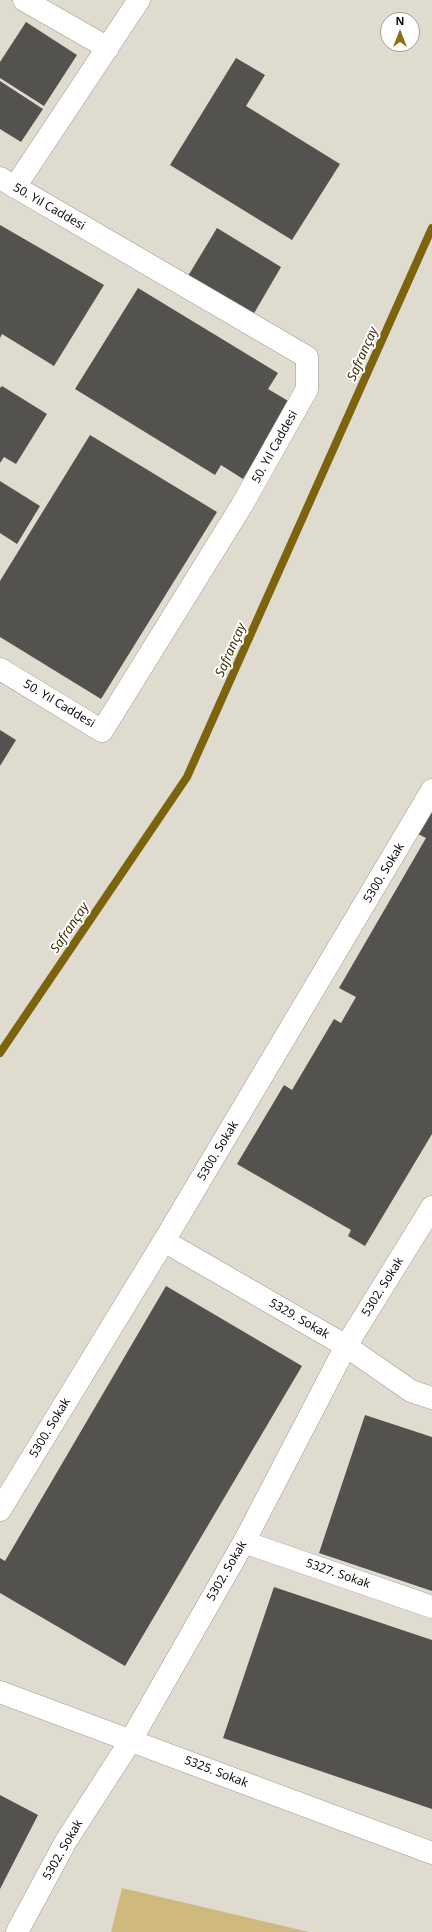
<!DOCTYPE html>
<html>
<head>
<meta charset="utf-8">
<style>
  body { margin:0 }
  #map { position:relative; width:432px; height:1932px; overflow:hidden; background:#e7e5e0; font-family:"Noto Sans",sans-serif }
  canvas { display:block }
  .north { position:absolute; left:380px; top:12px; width:40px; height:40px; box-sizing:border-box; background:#fff; border:1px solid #9f9f9e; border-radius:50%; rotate:0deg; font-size:11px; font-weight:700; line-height:16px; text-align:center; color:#0f0e0d }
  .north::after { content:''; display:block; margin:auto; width:14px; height:18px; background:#8c7013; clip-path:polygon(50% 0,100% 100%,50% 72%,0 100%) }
</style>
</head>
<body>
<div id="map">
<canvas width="432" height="1932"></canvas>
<div class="north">N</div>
</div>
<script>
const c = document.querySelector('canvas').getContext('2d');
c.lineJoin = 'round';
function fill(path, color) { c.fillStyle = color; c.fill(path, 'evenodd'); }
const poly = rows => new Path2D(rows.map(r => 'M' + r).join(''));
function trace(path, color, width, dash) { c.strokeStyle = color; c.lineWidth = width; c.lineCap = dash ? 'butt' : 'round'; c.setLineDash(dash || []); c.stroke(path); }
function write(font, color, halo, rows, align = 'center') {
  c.font = font + ' "Noto Sans",sans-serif'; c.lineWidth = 4; c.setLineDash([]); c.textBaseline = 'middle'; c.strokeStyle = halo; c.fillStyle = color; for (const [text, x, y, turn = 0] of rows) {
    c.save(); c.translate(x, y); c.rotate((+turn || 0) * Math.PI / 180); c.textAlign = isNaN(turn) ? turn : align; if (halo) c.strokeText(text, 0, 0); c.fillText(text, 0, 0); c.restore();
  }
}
fill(poly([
  [0,0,432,0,432,1932,0,1932],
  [388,20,412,20,412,44,388,44]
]), '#dfdbcf');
fill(poly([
  [122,1888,309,1932,111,1932]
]), '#d0b97e');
trace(poly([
  [0,1053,187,777,432,228]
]), '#7c630d', 8);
fill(poly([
  [26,22,77,55,44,106,0,78,0,62],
  [236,58,265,75,246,106,340,164,292,240,170,165],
  [0,81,43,109,21,142,0,129],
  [0,225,104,285,54,366,2,334,0,338],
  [217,228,281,267,253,315,188,276],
  [138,288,278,373,268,389,290,402,243,479,221,465,215,475,75,389],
  [2,386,47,414,16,464,4,457,0,463,0,388],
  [90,435,217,512,101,699,0,637,0,581],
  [0,481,40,506,17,544,0,533],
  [0,730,16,740,0,766],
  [432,805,432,1134,365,1246,348,1236,351,1230,237,1164,284,1085,292,1090,334,1019,341,1023,356,997,339,988,426,838,414,832],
  [166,1286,302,1366,125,1666,0,1593,0,1558,5,1561],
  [365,1415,432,1437,432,1591,319,1553],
  [274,1587,432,1640,432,1809,223,1738],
  [0,1795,38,1815,0,1889]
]), '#53524e');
const minor = poly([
  [24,0,108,48],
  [15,187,139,0],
  [164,1241,346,1346,411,1391,432,1398],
  [0,1510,164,1241,432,790],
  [244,1542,432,1607],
  [0,1692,432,1853],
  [17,1932,66,1841,131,1740,244,1542,346,1346,432,1207]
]);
const tertiary = poly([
  [0,178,307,357,307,389,242,505,102,731,0,669]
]);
trace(minor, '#9e9c98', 23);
trace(tertiary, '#9e9c98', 23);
trace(minor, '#fff', 22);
trace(tertiary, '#fff', 22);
write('12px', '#0f0e0d', '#fff', [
  ["50. Yıl Caddesi",49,207,30],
  ["50. Yıl Caddesi",275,447,-61],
  ["50. Yıl Caddesi",59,704,31],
  ["5300. Sokak",384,873,-59],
  ["5300. Sokak",218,1151,-59],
  ["5302. Sokak",383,1287,-58],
  ["5329. Sokak",299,1319,30],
  ["5300. Sokak",50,1428,-59],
  ["5302. Sokak",227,1571,-60],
  ["5327. Sokak",338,1574,19],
  ["5325. Sokak",216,1772,21],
  ["5302. Sokak",63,1850,-60]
]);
write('italic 13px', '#3f3103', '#fff', [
  ["Safrançay",363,354,-66],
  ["Safrançay",231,650,-66],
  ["Safrançay",70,928,-56]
]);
</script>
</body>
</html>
